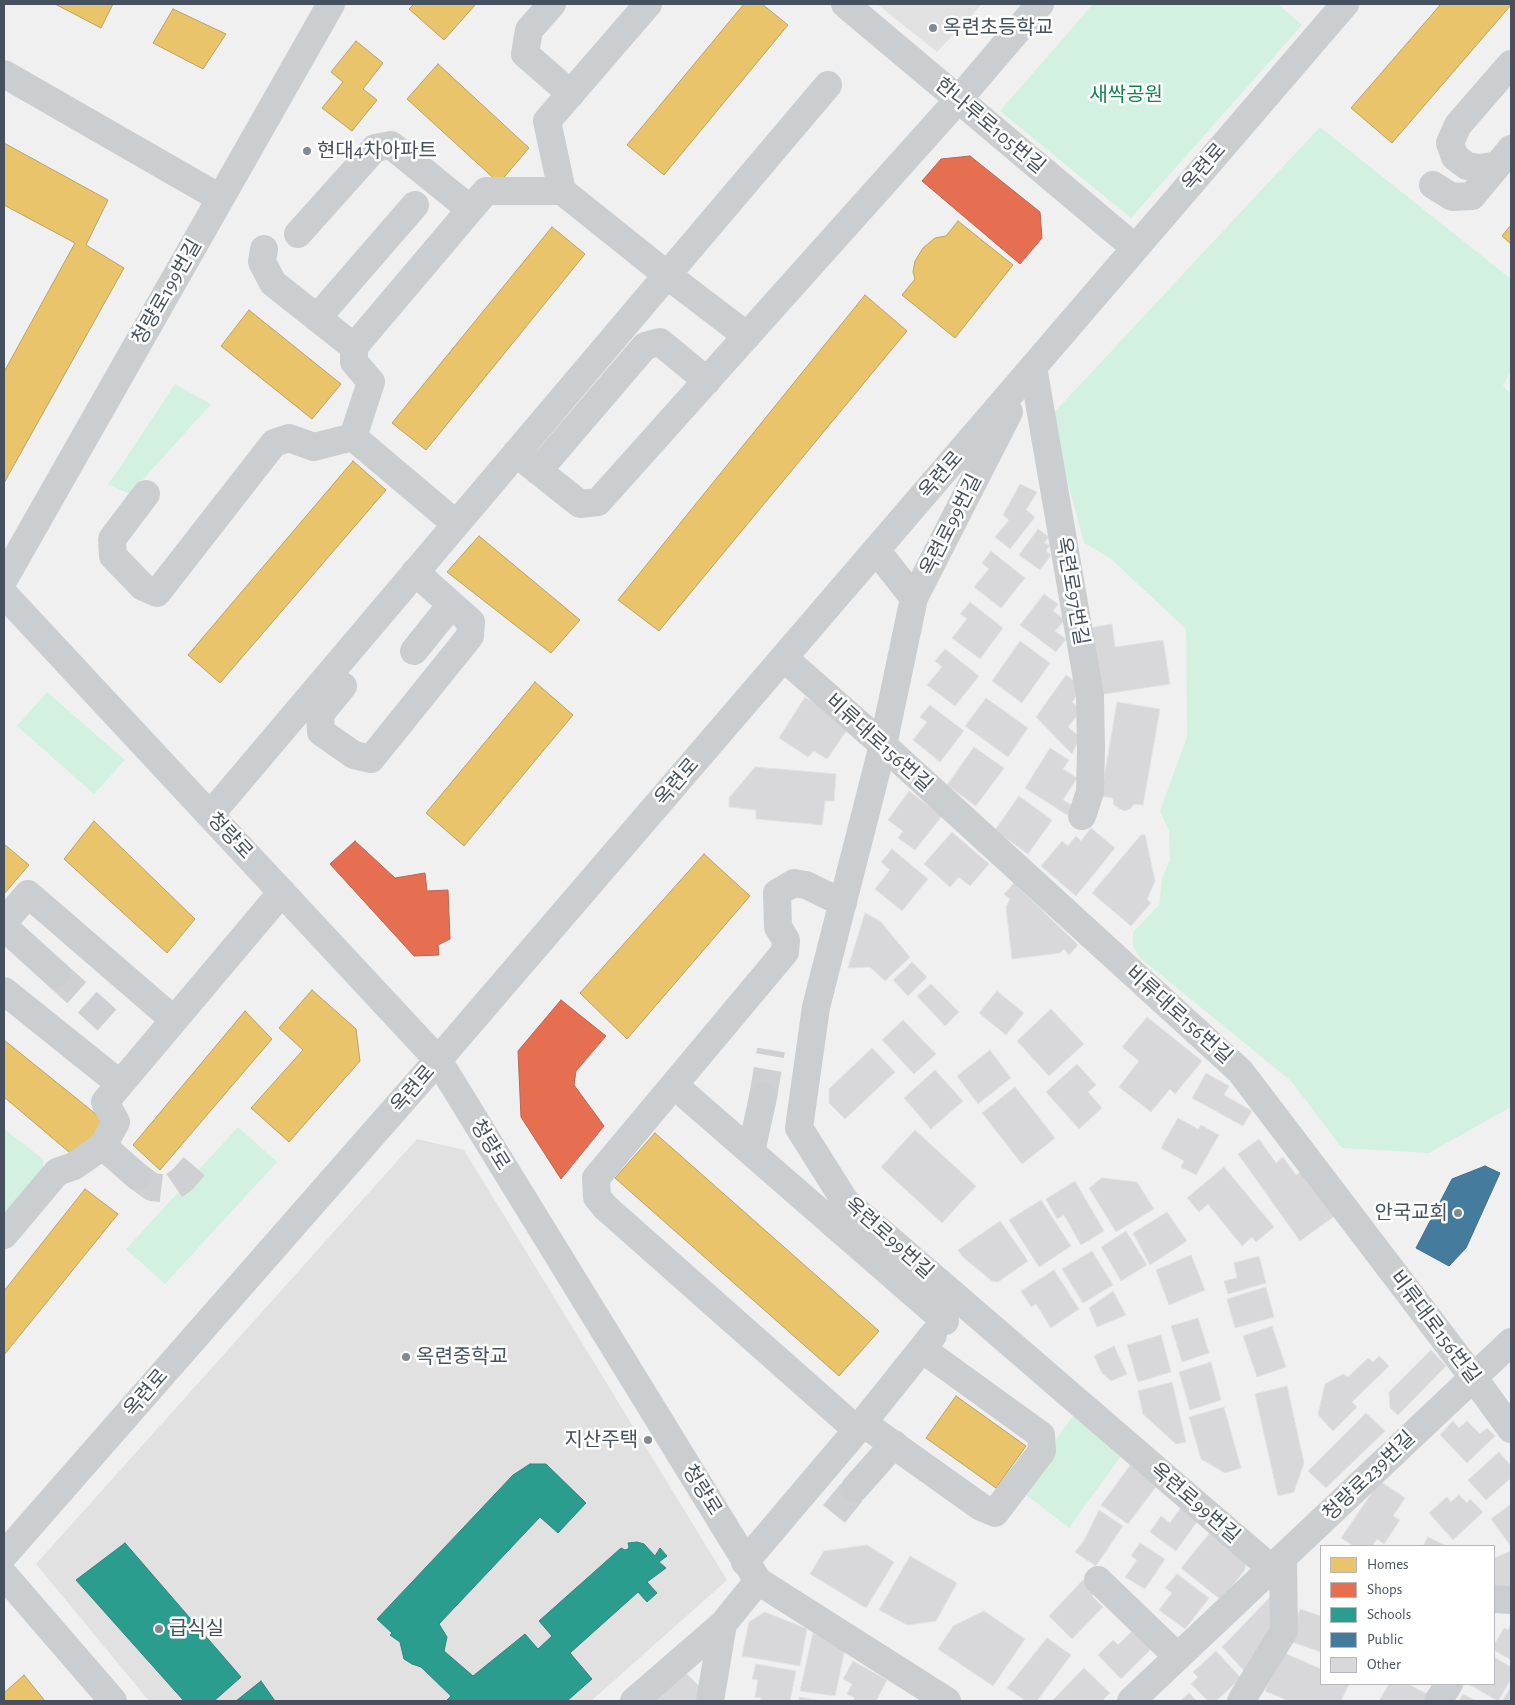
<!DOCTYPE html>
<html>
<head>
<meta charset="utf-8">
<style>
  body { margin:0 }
  #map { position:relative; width:1515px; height:1705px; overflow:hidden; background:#f1f0f0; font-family:"Alegreya Sans",sans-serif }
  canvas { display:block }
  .frame { position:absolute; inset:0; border:5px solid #45515e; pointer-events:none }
  .legend { position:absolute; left:1320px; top:1545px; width:175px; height:140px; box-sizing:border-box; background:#fff; border:1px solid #b5b9bf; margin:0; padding:6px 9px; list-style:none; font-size:15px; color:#45515e }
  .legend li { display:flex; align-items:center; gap:10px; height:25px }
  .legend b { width:25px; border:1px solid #b5b9bf }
</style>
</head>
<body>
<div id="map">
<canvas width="1515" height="1705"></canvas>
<div class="frame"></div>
<ul class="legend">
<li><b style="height:14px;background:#e9c46a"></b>Homes</li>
<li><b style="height:14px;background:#e76f51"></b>Shops</li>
<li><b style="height:14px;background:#2a9d8f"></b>Schools</li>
<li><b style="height:14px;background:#457b9d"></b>Public</li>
<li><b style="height:14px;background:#d8d8da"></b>Other</li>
</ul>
</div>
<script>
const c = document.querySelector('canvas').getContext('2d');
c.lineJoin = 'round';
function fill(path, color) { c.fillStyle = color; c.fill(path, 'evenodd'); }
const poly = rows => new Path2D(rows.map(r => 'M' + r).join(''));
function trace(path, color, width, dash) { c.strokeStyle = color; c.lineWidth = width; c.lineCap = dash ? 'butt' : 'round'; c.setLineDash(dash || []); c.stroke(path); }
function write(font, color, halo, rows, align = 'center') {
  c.font = font + ' "Alegreya Sans","Noto Sans KR",sans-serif'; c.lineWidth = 5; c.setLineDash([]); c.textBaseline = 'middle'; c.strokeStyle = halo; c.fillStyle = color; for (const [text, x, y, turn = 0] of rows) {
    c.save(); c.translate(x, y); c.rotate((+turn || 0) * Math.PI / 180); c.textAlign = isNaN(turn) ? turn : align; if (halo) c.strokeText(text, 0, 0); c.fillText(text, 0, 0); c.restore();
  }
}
fill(poly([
  [877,4,982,4,937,52],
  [417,1139,464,1150,727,1580,591,1701,149,1701,36,1564]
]), '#e2e1e2');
fill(poly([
  [1093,4,1278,4,1302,25,1131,218,1000,111],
  [1320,127,1511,279,1511,370,1503,386,1511,394,1511,1107,1429,1153,1342,1148,1291,1081,1139,957,1133,946,1133,932,1159,905,1162,878,1170,860,1169,831,1160,811,1187,737,1186,629,1110,558,1084,543,1050,417],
  [175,384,211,404,130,494,108,485],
  [47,692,125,760,94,794,17,726],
  [238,1127,277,1162,165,1284,126,1249],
  [4,1129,43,1159,43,1173,4,1220],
  [1076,1412,1124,1452,1069,1528,1019,1489]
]), '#d3f1e0');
const homes = poly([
  [55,4,113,4,101,28,55,4],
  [414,4,476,4,444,40,409,9,414,4],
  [744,4,762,4,788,25,664,175,627,145,744,4],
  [1441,4,1511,4,1511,5,1392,143,1351,108,1441,4],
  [173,9,226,34,203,69,153,43,173,9],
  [356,41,383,63,363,89,377,100,352,131,322,108,343,82,331,72,356,41],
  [438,64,529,148,499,183,407,99,438,64],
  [4,143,108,200,86,245,124,268,4,483,4,372,75,243,4,205,4,143],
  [958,221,1013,265,955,338,902,295,915,279,913,272,915,261,923,248,935,238,946,236,958,221],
  [1511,225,1511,244,1502,236,1511,225],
  [552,227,585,254,426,450,392,423,552,227],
  [865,295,907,331,659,631,618,600,865,295],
  [249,310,341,384,312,419,221,346,249,310],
  [353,461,386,490,220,683,188,655,353,461],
  [479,536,580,620,551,653,447,572,479,536],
  [535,682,573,715,464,846,426,813,535,682],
  [94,821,195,919,167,953,64,859,94,821],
  [4,844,29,865,4,894,4,844],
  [704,854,750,896,627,1039,580,993,704,854],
  [312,990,356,1029,360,1061,289,1142,251,1108,303,1050,279,1028,312,990],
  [245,1011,272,1039,160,1170,133,1145,245,1011],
  [4,1040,107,1123,76,1158,4,1097,4,1040],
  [655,1133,879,1331,839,1376,615,1178,655,1133],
  [85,1189,118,1214,4,1355,4,1291,85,1189],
  [956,1396,1026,1446,996,1488,926,1438,956,1396],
  [24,1675,45,1701,4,1701,4,1693,24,1675]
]);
fill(homes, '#e9c46a');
trace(homes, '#b8a266', 1);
const shops = poly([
  [970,156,1040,212,1042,238,1020,264,922,181,941,159,970,156],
  [355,841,395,878,425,873,427,891,448,890,450,939,438,945,439,955,414,956,330,864,355,841],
  [561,1000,606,1036,576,1071,574,1085,604,1126,561,1179,521,1117,518,1051,561,1000]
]);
fill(shops, '#e76f51');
trace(shops, '#b66655', 1);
const schools = poly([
  [530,1464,546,1464,586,1503,558,1533,540,1517,439,1624,447,1637,444,1651,473,1676,525,1634,538,1649,552,1636,539,1621,621,1548,625,1550,628,1549,629,1547,628,1543,637,1542,644,1544,655,1556,660,1548,667,1556,659,1562,666,1568,647,1582,657,1593,647,1602,638,1592,570,1653,592,1679,567,1701,446,1701,451,1696,421,1667,412,1664,404,1659,400,1642,390,1635,392,1633,377,1619,513,1475,530,1464],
  [125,1543,241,1677,214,1701,184,1701,76,1580,125,1543],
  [261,1681,275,1701,236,1701,261,1681]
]);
fill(schools, '#2a9d8f');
trace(schools, '#328680', 1);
const public = poly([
  [1485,1166,1500,1173,1466,1248,1449,1266,1416,1248,1452,1179,1485,1166]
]);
fill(public, '#457b9d');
trace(public, '#456e8a', 1);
const building = poly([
  [1020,484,1037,492,1026,510,1035,517,1010,549,995,537,1009,520,1003,515,1020,484],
  [1038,529,1049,537,1044,543,1050,545,1046,551,1051,555,1040,570,1019,555,1038,529],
  [991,551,1025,578,1001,608,974,587,989,569,982,563,991,551],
  [1044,594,1058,604,1053,611,1065,620,1055,631,1066,639,1056,652,1020,625,1044,594],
  [970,602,1003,628,980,659,952,638,967,619,960,614,970,602],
  [1112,624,1115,647,1163,640,1170,684,1098,695,1088,628,1112,624],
  [1020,641,1050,663,1022,703,992,681,1020,641],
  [945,649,979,676,955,706,927,685,942,667,935,661,945,649],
  [1066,675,1083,687,1072,702,1081,710,1068,727,1080,737,1072,754,1036,717,1066,675],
  [805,697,850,726,827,759,814,751,808,757,779,738,805,697],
  [986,698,1028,728,1008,757,965,726,986,698],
  [1117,702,1160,709,1143,805,1134,804,1130,809,1124,811,1114,805,1113,798,1101,796,1117,702],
  [930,705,964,731,940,762,913,740,927,722,920,717,930,705],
  [974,747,1004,768,976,806,947,785,974,747],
  [1050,748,1069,760,1063,769,1077,778,1063,800,1073,806,1067,815,1025,788,1050,748],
  [755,767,836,774,834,801,825,801,822,825,756,819,756,810,729,807,729,798,755,767],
  [909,791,942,816,915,850,898,838,903,831,888,820,909,791],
  [1019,796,1052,820,1028,854,995,830,1019,796],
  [1091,828,1115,848,1076,896,1041,866,1062,841,1068,846,1076,836,1081,841,1091,828],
  [952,832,989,864,970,886,959,877,950,887,924,864,952,832],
  [1141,835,1145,835,1155,881,1147,899,1151,903,1131,926,1092,893,1141,835],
  [892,849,928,879,902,911,875,889,890,870,881,862,892,849],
  [1014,883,1078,945,1069,955,1064,949,1060,953,1012,959,1006,907,1010,899,1004,894,1014,883],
  [865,913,880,921,910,957,885,981,870,967,848,968,865,913],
  [912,962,927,977,908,996,893,980,912,962],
  [931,984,959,1012,945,1026,917,996,931,984],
  [997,991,1024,1013,1006,1035,979,1013,997,991],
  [1051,1009,1084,1044,1049,1076,1017,1041,1051,1009],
  [1147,1017,1202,1061,1175,1094,1170,1089,1151,1112,1119,1087,1139,1061,1122,1047,1147,1017],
  [903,1020,936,1054,914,1074,882,1040,903,1020],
  [872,1048,895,1072,845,1119,829,1103,829,1089,872,1048],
  [990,1050,1011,1078,978,1104,957,1076,990,1050],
  [1077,1064,1096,1085,1088,1092,1102,1108,1079,1129,1046,1092,1077,1064],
  [935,1070,963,1101,931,1129,904,1098,935,1070],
  [1206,1073,1229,1086,1224,1095,1252,1111,1243,1126,1192,1098,1206,1073],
  [1015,1087,1055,1138,1022,1164,982,1113,1015,1087],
  [1178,1118,1198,1129,1201,1125,1219,1135,1196,1175,1181,1167,1184,1161,1161,1148,1178,1118],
  [915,1130,976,1186,942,1223,881,1167,915,1130],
  [1259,1139,1276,1163,1283,1157,1296,1175,1303,1170,1336,1215,1300,1241,1238,1154,1259,1139],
  [1224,1167,1274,1227,1256,1242,1252,1237,1242,1246,1208,1204,1199,1212,1187,1198,1224,1167],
  [1102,1178,1137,1182,1154,1209,1116,1232,1089,1188,1102,1178],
  [1075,1181,1104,1231,1081,1245,1064,1215,1057,1219,1046,1199,1075,1181],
  [1041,1200,1071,1246,1039,1267,1009,1220,1041,1200],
  [1167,1212,1187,1241,1150,1265,1133,1233,1167,1212],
  [1000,1221,1028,1261,998,1282,992,1281,963,1257,958,1250,1000,1221],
  [1126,1231,1147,1265,1121,1281,1101,1247,1126,1231],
  [1092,1251,1113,1285,1083,1303,1062,1269,1092,1251],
  [1191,1255,1205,1290,1169,1305,1156,1270,1191,1255],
  [1259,1256,1266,1283,1228,1294,1224,1281,1237,1278,1234,1263,1259,1256],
  [1054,1270,1079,1309,1051,1328,1036,1304,1031,1307,1021,1291,1054,1270],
  [1266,1287,1274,1317,1235,1328,1227,1299,1266,1287],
  [1113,1291,1126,1315,1097,1327,1089,1308,1113,1291],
  [1198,1318,1209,1353,1182,1362,1171,1326,1198,1318],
  [1272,1326,1286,1367,1257,1377,1243,1336,1272,1326],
  [1161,1335,1171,1372,1138,1382,1127,1345,1161,1335],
  [1114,1346,1127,1374,1111,1381,1102,1373,1094,1356,1114,1346],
  [1431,1350,1446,1366,1398,1415,1390,1408,1389,1392,1431,1350],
  [1379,1356,1389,1366,1352,1402,1357,1407,1333,1431,1318,1415,1325,1384,1343,1374,1348,1377,1368,1358,1373,1362,1379,1356],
  [1211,1362,1221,1400,1190,1410,1179,1372,1211,1362],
  [1172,1382,1186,1442,1176,1444,1143,1414,1138,1391,1172,1382],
  [1287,1386,1304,1463,1294,1492,1278,1496,1255,1394,1287,1386],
  [1224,1407,1241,1468,1225,1473,1201,1459,1189,1417,1224,1407],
  [1366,1413,1385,1431,1326,1488,1308,1471,1366,1413],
  [1453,1421,1459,1428,1467,1421,1480,1434,1487,1428,1495,1436,1467,1463,1440,1435,1453,1421],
  [1499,1452,1511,1466,1511,1478,1486,1500,1468,1480,1499,1452],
  [1131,1464,1158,1484,1128,1524,1101,1505,1131,1464],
  [1380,1481,1405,1498,1393,1516,1400,1520,1384,1544,1377,1539,1372,1546,1354,1546,1341,1538,1380,1481],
  [1459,1495,1467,1503,1470,1499,1483,1512,1453,1540,1429,1513,1447,1497,1451,1502,1459,1495],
  [1511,1504,1511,1543,1510,1545,1491,1519,1511,1504],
  [1182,1506,1199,1519,1176,1551,1150,1532,1161,1516,1170,1523,1182,1506],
  [1099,1510,1123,1526,1096,1566,1075,1552,1085,1539,1099,1510],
  [1213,1529,1247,1561,1244,1571,1221,1600,1181,1568,1213,1529],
  [1428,1537,1446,1546,1423,1546,1428,1537],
  [1140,1543,1165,1559,1145,1589,1125,1577,1137,1560,1131,1556,1140,1543],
  [867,1545,894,1562,866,1608,810,1574,824,1551,867,1545],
  [1511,1551,1511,1588,1494,1595,1494,1558,1511,1551],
  [910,1556,957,1583,936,1621,907,1625,879,1610,910,1556],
  [1177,1574,1209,1598,1185,1629,1159,1610,1172,1593,1165,1588,1177,1574],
  [1083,1580,1095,1591,1092,1596,1103,1607,1072,1639,1049,1616,1083,1580],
  [1273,1594,1276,1622,1247,1674,1222,1647,1273,1594],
  [1300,1609,1321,1616,1321,1652,1289,1641,1300,1609],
  [984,1611,1025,1639,993,1686,938,1649,953,1626,984,1611],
  [765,1612,807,1629,800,1666,742,1656,749,1622,765,1612],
  [1511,1624,1511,1660,1494,1650,1494,1645,1504,1628,1508,1630,1511,1624],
  [1134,1629,1152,1648,1121,1679,1098,1655,1113,1640,1118,1645,1134,1629],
  [813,1633,845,1649,835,1696,800,1691,813,1633],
  [1047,1638,1071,1655,1037,1701,1026,1701,1007,1688,1047,1638],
  [1216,1651,1241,1678,1216,1701,1208,1701,1191,1684,1198,1677,1193,1672,1216,1651],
  [1282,1652,1321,1669,1321,1684,1349,1684,1341,1701,1289,1701,1265,1691,1282,1652],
  [1494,1657,1511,1667,1511,1679,1498,1701,1470,1685,1494,1684,1494,1657],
  [853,1661,887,1680,876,1701,853,1701,855,1698,847,1694,852,1684,843,1679,853,1661],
  [756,1664,796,1671,790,1701,760,1701,761,1698,755,1697,758,1680,752,1679,756,1664],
  [1084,1668,1110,1693,1102,1701,1052,1701,1084,1668],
  [683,1670,702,1689,699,1701,652,1701,683,1670],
  [1389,1684,1408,1684,1429,1695,1425,1701,1379,1701,1389,1684],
  [1511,1687,1511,1701,1502,1701,1511,1687],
  [1189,1693,1197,1701,1180,1701,1189,1693],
  [1463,1694,1476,1701,1459,1701,1463,1694],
  [799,1697,822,1701,799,1701,799,1697]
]);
fill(building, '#d8d8da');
trace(building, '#e2e2e3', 1);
trace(poly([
  [56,974,107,1020],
  [763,1097,771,1050],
  [137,1176,152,1187,169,1189,182,1180,203,1156],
  [834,1514,855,1488]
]), '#cfd0d3', 28, [28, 14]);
trace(poly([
  [552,4,529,30,525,54,571,94],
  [845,4,1134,247],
  [4,74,220,198],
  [1497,165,1481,168,1467,166,1455,157,1450,143,1458,125,1511,64],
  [1433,185,1452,197,1472,196,1511,149],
  [562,191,667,275,747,336],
  [298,234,375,148,391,145,470,209],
  [264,249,262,262,273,283,354,347],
  [317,318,415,205],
  [1033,367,1090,696,1091,748,1090,792,1082,816],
  [353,437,456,524],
  [516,453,580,504,598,502,958,100,1040,4],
  [538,471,645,346,660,342,707,381],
  [146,494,112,539,113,556,143,587,157,593,274,443,289,438,314,447,353,437,371,382,354,362,354,347,486,191,562,191,547,121,648,4],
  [876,550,914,598,883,745,816,1007,799,1128,845,1201,1272,1569],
  [4,579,331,4],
  [4,594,438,1060,758,1581,947,1701],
  [914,598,1009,412],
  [414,651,451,605],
  [784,658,883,745,1240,1071,1473,1377,1511,1429],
  [343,686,320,714,321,732,354,755,371,759,470,636,471,622,415,572],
  [210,815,828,85],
  [843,903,806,885,794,883,777,893,778,927,786,940,785,952,596,1178,597,1197,605,1207,857,1430],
  [4,922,28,894,174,1020],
  [4,927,56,974],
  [4,991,120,1084],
  [674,1085,945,1321],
  [103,1146,137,1176],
  [751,1152,763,1097],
  [4,1235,57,1172,74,1166,103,1146,116,1122,105,1102,282,892],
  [863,1423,981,1507,995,1513,1042,1451,1041,1435,922,1349],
  [855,1488,894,1444],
  [4,1555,438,1060,1345,4],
  [745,1562,857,1430,933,1335],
  [4,1575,113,1701],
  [1098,1580,1178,1657],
  [1494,1599,1511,1600],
  [634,1701,723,1624,758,1581],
  [710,1701,723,1624],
  [1131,1701,1511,1342],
  [1241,1701,1284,1631,1283,1559],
  [1438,1701,1449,1684]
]), '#cbced1', 28);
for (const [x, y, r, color] of [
  [933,28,5,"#818991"],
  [307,151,5,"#818991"],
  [1458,1213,5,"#818991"],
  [406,1357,5,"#818991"],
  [648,1440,5,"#818991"],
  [159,1629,5,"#818991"]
]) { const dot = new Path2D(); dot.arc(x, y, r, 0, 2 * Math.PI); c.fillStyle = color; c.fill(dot); trace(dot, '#fff', 2); }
write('20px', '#45515e', '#fff', [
  ["옥련초등학교",943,28],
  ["현대4차아파트",317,151],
  ["안국교회",1448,1213,"right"],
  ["옥련중학교",416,1357],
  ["지산주택",638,1440,"right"],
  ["급식실",169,1629]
], 'left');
write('20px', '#10854e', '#fff', [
  ["새싹공원",1126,95]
]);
write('20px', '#45515e', '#fff', [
  ["한나루로105번길",990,126,40],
  ["옥련로",1204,167,-49],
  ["청량로199번길",167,292,-60],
  ["옥련로",941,475,-49],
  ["옥련로99번길",951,525,-63],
  ["옥련로97번길",1072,591,80],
  ["비류대로156번길",879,743,42],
  ["옥련로",677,782,-49],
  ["청량로",230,836,47],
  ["비류대로156번길",1179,1015,42],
  ["옥련로",413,1089,-49],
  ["청량로",490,1145,58],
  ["옥련로99번길",889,1238,42],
  ["비류대로156번길",1435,1327,53],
  ["옥련로",146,1393,-49],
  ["청량로239번길",1369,1476,-44],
  ["청량로",702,1490,58],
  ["옥련로99번길",1195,1503,41]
]);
</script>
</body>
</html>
